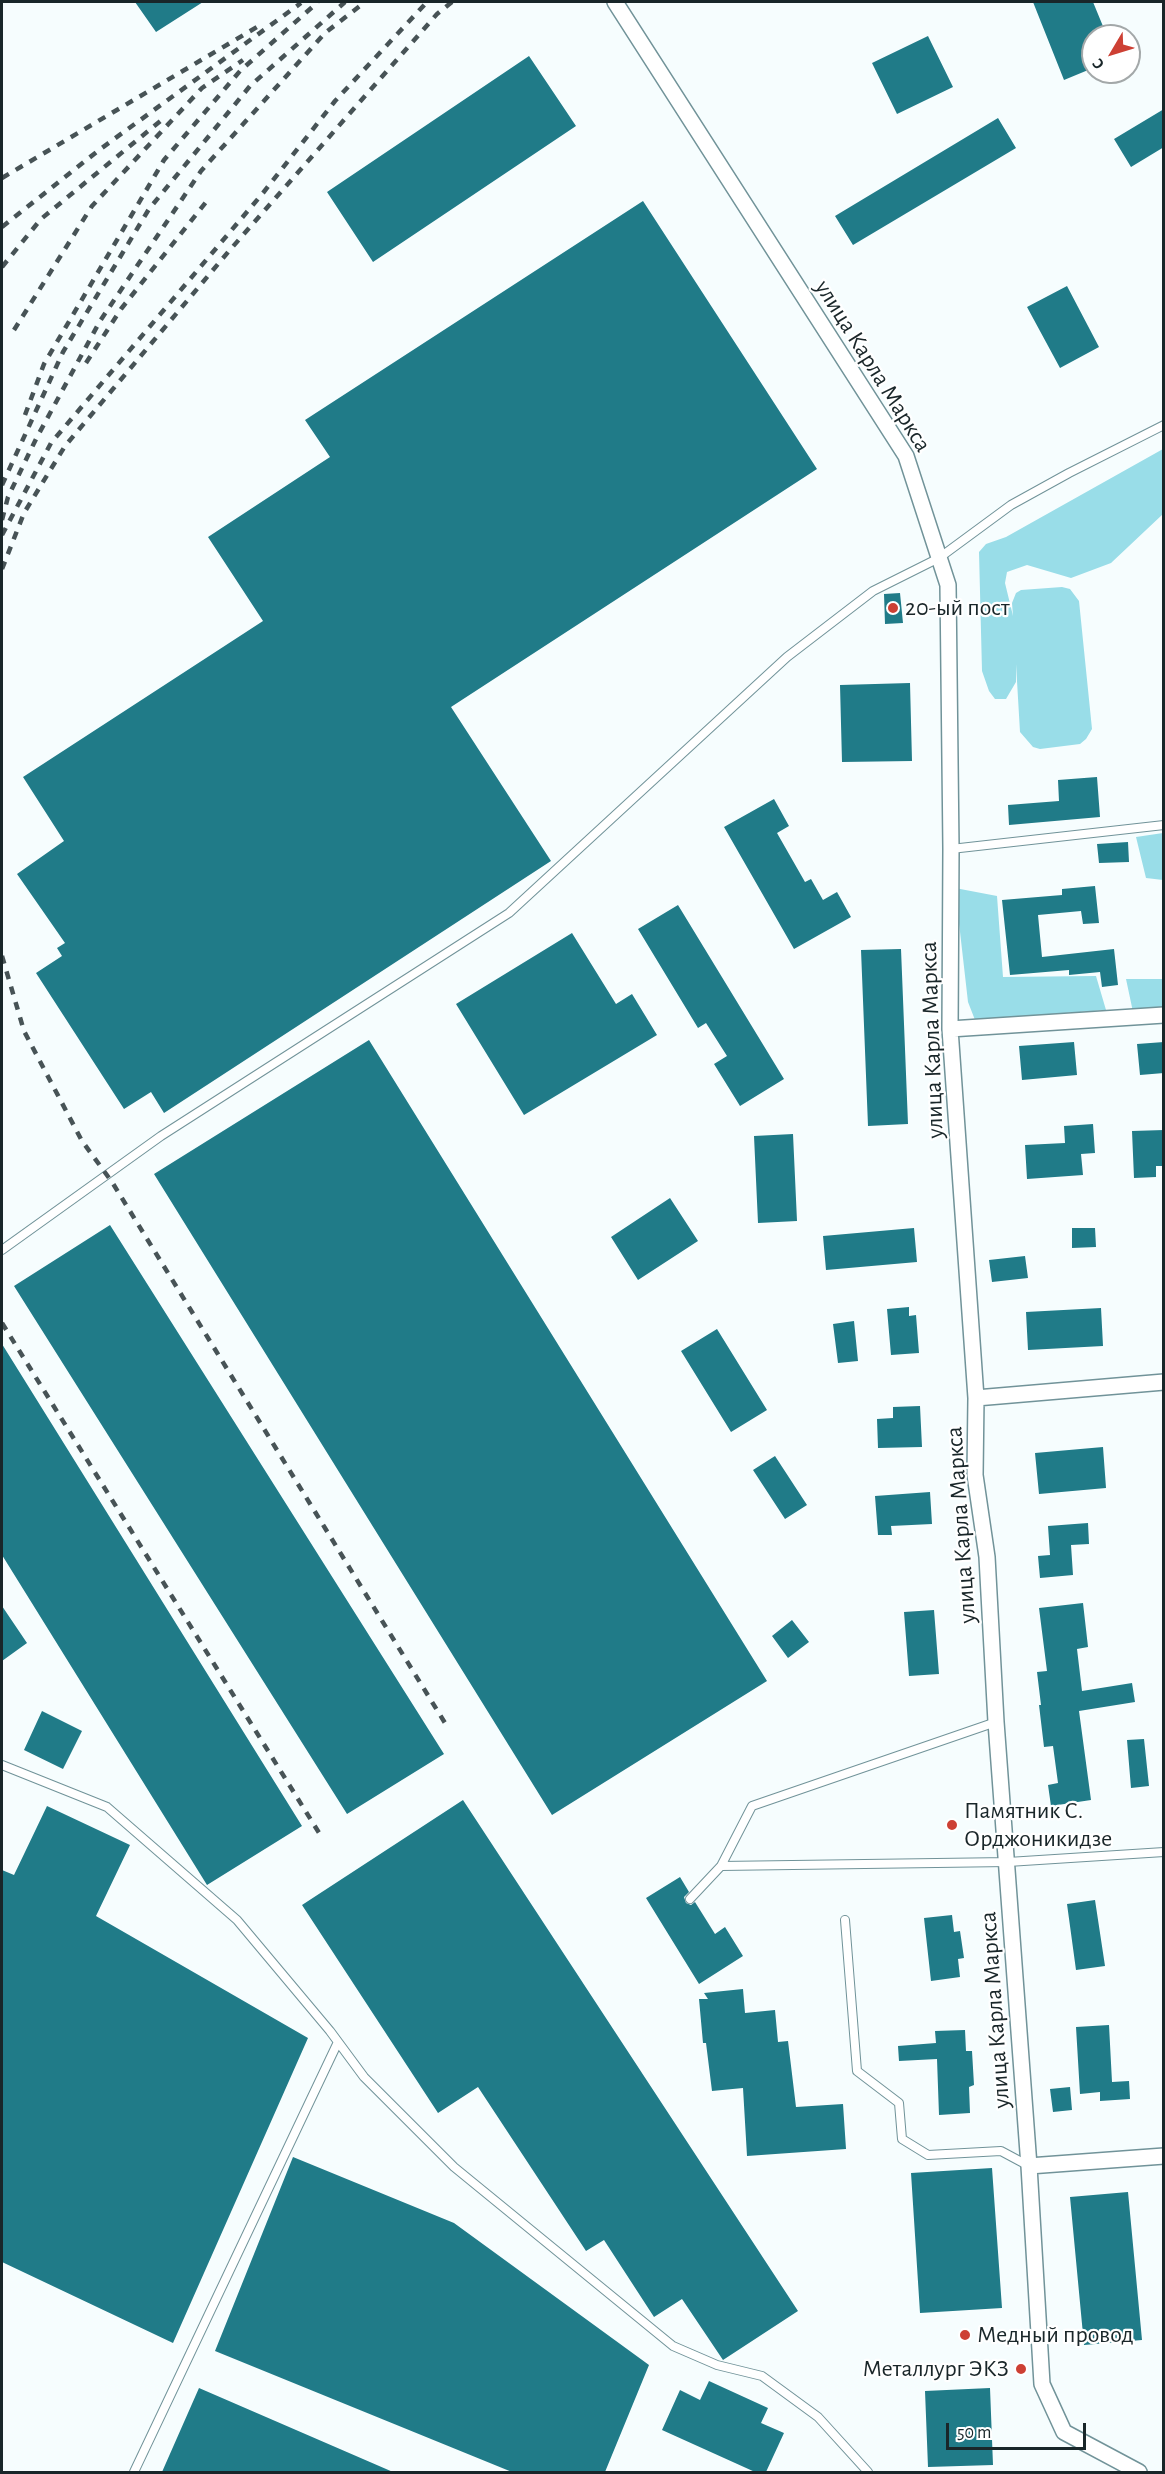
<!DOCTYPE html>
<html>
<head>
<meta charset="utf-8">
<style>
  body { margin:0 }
  #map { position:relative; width:1165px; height:2474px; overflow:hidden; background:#f6fdfe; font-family:"Alegreya Sans",sans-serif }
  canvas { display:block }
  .frame { position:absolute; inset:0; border:3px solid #192629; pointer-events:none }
  .north { position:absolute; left:1081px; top:24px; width:60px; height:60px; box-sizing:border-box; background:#fff; border:2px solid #a3a8a9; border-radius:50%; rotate:232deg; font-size:16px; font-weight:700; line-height:24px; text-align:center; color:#192629 }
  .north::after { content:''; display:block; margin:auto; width:21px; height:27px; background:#cd4034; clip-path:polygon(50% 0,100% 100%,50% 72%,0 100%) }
  .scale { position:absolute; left:946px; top:2423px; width:140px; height:27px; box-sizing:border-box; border:3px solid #192629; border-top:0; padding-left:8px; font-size:18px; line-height:21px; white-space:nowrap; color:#192629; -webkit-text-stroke:4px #fff; paint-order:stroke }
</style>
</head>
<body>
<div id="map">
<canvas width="1165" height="2474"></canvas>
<div class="frame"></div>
<div class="north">С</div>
<div class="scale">50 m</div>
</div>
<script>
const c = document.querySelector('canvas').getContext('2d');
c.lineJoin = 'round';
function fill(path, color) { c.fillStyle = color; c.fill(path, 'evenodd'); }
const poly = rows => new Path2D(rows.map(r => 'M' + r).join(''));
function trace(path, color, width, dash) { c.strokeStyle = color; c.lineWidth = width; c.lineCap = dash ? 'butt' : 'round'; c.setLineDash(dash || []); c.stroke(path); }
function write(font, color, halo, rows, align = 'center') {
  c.font = font + ' "Alegreya Sans",sans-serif'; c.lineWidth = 4.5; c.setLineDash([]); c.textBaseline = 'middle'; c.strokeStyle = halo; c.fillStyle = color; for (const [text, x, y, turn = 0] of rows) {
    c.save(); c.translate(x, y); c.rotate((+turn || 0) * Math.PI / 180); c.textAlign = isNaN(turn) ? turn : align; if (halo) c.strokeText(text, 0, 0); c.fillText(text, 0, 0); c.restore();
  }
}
fill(poly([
  [1163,449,1163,514,1111,563,1071,578,1027,565,1007,572,1005,583,1013,616,1012,603,1016,593,1021,590,1062,587,1070,589,1079,601,1092,729,1086,739,1080,744,1040,749,1033,747,1020,732,1016,664,1016,682,1006,699,995,699,989,691,982,671,979,552,986,544,1006,537],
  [1163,833,1163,880,1146,878,1136,837],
  [955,888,997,896,1003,977,1096,976,1106,1010,975,1020,968,1002],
  [1126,979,1163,979,1163,1008,1133,1012]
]), '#99dde8');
fill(poly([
  [135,2,203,2,156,32],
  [1033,2,1093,2,1107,36,1093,36,1093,68,1064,80],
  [928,36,953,87,897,114,872,63],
  [529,56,576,126,373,262,327,192],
  [1164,109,1164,147,1131,167,1114,139],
  [998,118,1016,148,853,245,835,216],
  [643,201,817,469,451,707,551,861,164,1113,151,1092,124,1109,36,973,62,956,57,948,65,943,17,874,64,841,23,777,263,621,208,537,330,457,305,420],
  [1067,286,1099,347,1060,368,1027,307],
  [900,593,903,623,885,624,884,594],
  [910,683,912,761,842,762,840,685],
  [1097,777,1100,817,1009,825,1008,805,1059,801,1058,780],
  [774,799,789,826,777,833,805,882,811,879,823,900,837,892,851,917,794,949,724,827],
  [1128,842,1129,862,1099,863,1097,844],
  [1095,886,1099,923,1083,924,1081,911,1038,915,1042,957,1114,949,1118,985,1102,987,1100,972,1069,975,1069,970,1010,975,1002,900,1062,895,1062,889],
  [678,905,784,1079,740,1106,714,1064,727,1056,706,1023,698,1028,638,929],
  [572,933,616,1004,632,994,657,1035,524,1115,456,1004],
  [901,949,908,1124,868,1126,861,950],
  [369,1040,767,1681,552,1815,154,1174],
  [1074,1042,1077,1075,1022,1080,1019,1046],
  [1164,1042,1164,1073,1140,1075,1137,1044],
  [1093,1124,1095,1153,1081,1154,1083,1175,1027,1179,1025,1145,1065,1143,1064,1126],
  [1164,1130,1164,1166,1156,1166,1156,1177,1134,1178,1132,1131],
  [793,1134,797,1221,758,1223,754,1136],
  [670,1198,698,1241,638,1280,611,1237],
  [110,1225,444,1754,347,1814,14,1286],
  [914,1228,917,1262,826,1270,823,1236],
  [1072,1228,1095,1228,1096,1247,1072,1248],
  [1025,1256,1028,1278,992,1282,989,1260],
  [909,1307,909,1316,916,1315,919,1353,891,1355,887,1309],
  [1101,1308,1103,1346,1028,1350,1026,1312],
  [854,1321,858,1361,838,1363,833,1324],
  [717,1329,767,1410,731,1432,681,1351],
  [2,1344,302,1826,207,1885,2,1555],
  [920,1406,922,1447,878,1448,877,1419,893,1418,893,1407],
  [1103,1447,1106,1488,1039,1494,1035,1453],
  [775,1456,807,1505,785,1519,753,1470],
  [930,1492,932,1524,891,1526,892,1535,878,1535,875,1496],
  [1088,1523,1089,1544,1071,1545,1073,1575,1040,1578,1038,1556,1050,1555,1048,1526],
  [1083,1603,1088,1647,1077,1649,1082,1691,1132,1683,1135,1702,1079,1711,1091,1800,1051,1806,1048,1785,1058,1783,1053,1746,1044,1747,1039,1705,1041,1705,1037,1672,1047,1671,1039,1608],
  [2,1606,27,1643,2,1661],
  [934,1610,939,1674,909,1676,904,1612],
  [792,1620,809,1642,788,1658,772,1636],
  [42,1711,82,1731,63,1769,24,1750],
  [1144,1739,1149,1786,1131,1788,1127,1740],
  [463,1800,798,2311,723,2360,682,2299,654,2317,604,2240,586,2251,478,2087,438,2113,302,1905],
  [47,1806,130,1845,96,1916,308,2038,173,2343,2,2262,2,1870,14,1875],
  [680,1877,689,1892,684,1897,686,1903,691,1905,695,1902,715,1934,725,1927,743,1956,699,1984,646,1898],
  [1095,1900,1105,1966,1076,1970,1067,1904],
  [952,1915,954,1932,960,1931,964,1958,958,1959,960,1977,931,1981,924,1918],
  [743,1989,745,2013,775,2010,778,2042,788,2041,796,2107,843,2104,846,2149,747,2156,743,2088,712,2091,706,2043,703,2043,699,1999,708,1999,704,1993],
  [1109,2025,1112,2082,1129,2081,1130,2099,1100,2101,1100,2092,1080,2094,1076,2027],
  [965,2030,966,2051,972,2051,974,2085,969,2087,970,2113,939,2115,937,2059,899,2061,898,2046,936,2043,935,2031],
  [1070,2087,1072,2110,1053,2112,1050,2089],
  [293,2157,454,2223,649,2365,605,2472,512,2472,215,2351],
  [992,2168,1002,2308,920,2313,911,2173],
  [1128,2192,1142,2340,1084,2345,1070,2197],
  [709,2381,768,2408,761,2423,784,2433,766,2472,755,2472,662,2430,680,2390,700,2400],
  [199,2388,393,2472,162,2472],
  [990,2388,993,2465,928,2467,925,2391]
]), '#207b88');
const lane = poly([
  [951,849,1164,825],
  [2,1250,161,1136,509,913,787,657,873,591,939,558,1011,505,1069,473,1164,425],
  [2,1765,107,1807,237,1920,330,2031,364,2077,454,2167,673,2346,717,2365,762,2376,818,2417,868,2472],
  [721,1866,752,1806,996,1722],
  [690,1899,721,1866,1008,1862,1164,1852],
  [845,1920,857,2071,899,2103,902,2139,928,2155,1001,2151,1029,2166],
  [134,2472,338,2042]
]);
const street = poly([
  [615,2,906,456,948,585,951,849,950,1029,976,1398,975,1475,987,1557,996,1722,1029,2166,1042,2384,1064,2432,1139,2472],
  [950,1029,1164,1015],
  [976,1398,1164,1382],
  [1029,2166,1164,2156]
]);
trace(lane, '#719399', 10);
trace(street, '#719399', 18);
trace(lane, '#fff', 8);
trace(street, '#fff', 15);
trace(poly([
  [2,178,257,27],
  [2,227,99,150,301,3],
  [2,267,41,219,164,118],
  [14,330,92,206,202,88,243,60],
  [86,363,121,309,210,197],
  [25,415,44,364,164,160,240,71,318,2],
  [2,485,63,352,149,209,250,86,345,2],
  [2,520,8,497,36,439,100,321,201,171,325,33,365,2],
  [2,535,51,443,263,193,335,101,427,2],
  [2,569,24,513,65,446,229,251,437,14,452,2],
  [2,956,24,1031,82,1141,112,1182,445,1723],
  [2,1323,321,1836]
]), '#475356', 4.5, [8, 8]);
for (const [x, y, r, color] of [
  [893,608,6,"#cd4034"],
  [952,1825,6,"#cd4034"],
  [965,2335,6,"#cd4034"],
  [1021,2369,6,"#cd4034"]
]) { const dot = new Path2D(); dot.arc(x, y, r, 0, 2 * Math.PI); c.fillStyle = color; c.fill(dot); trace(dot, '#fff', 2); }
write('24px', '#192629', '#fff', [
  ["улица Карла Маркса",873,366,58],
  ["улица Карла Маркса",932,1040,-92],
  ["улица Карла Маркса",961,1525,-94],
  ["улица Карла Маркса",995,2010,-94]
]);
write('24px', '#192629', '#fff', [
  ["20-ый пост",905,608],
  ["Памятник С.",964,1811],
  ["Орджоникидзе",964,1839],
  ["Медный провод",977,2335],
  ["Металлург ЭКЗ",1009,2369,"right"]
], 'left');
</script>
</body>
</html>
